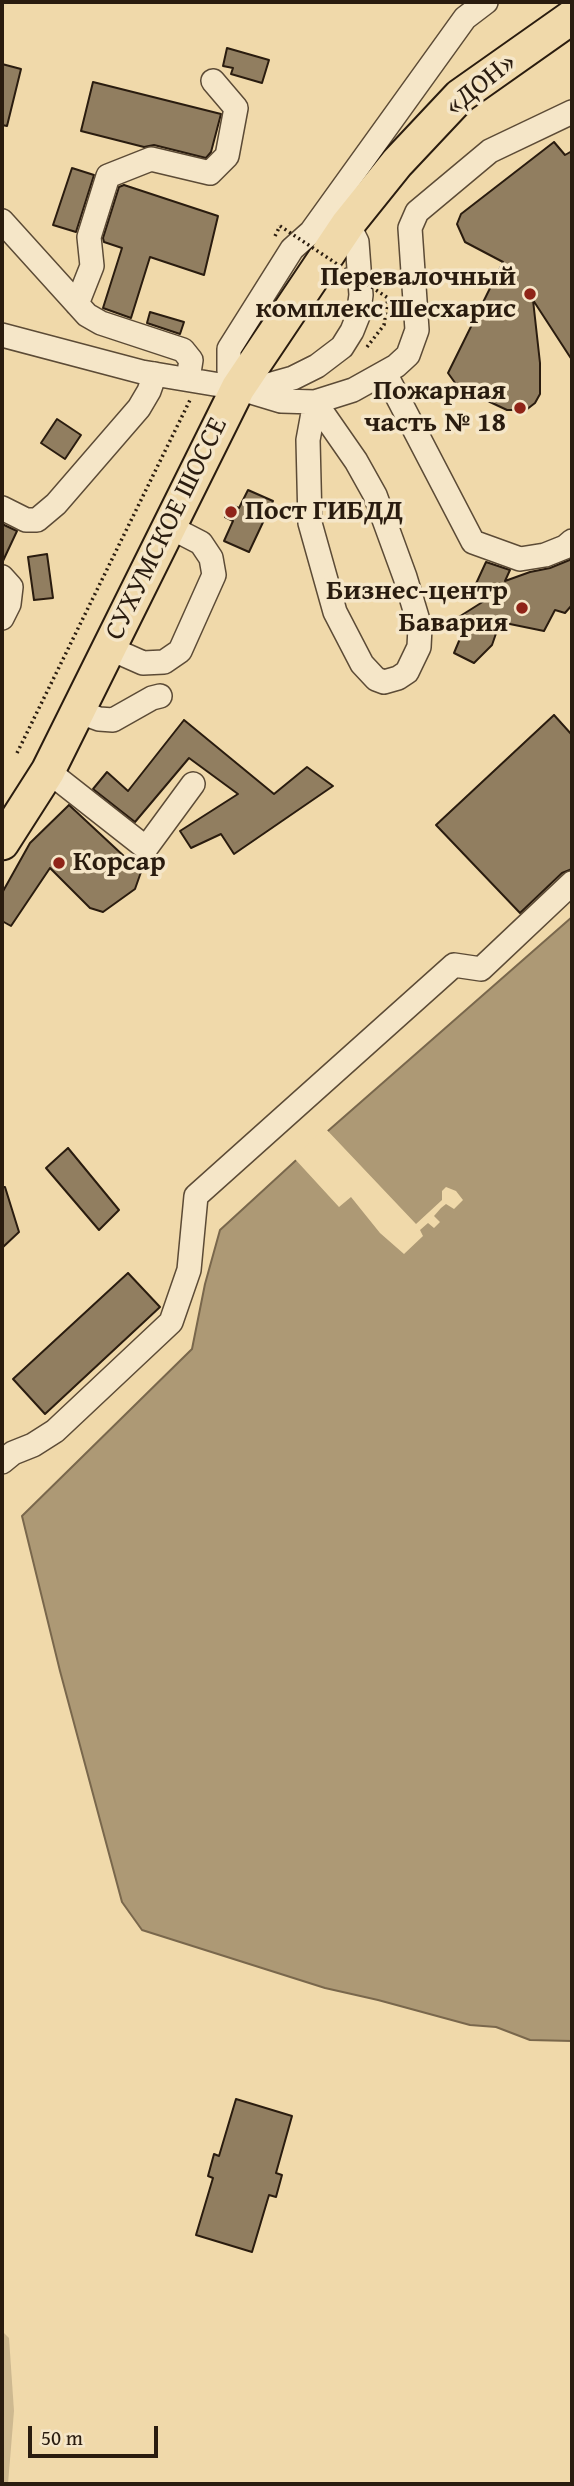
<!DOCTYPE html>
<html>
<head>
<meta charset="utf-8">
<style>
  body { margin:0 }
  #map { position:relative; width:574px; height:2486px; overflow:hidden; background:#f0d9aa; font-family:"Gentium Book Plus",serif }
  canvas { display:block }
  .frame { position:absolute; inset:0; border:4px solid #2a1c0f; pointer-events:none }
  .scale { position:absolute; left:28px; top:2426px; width:130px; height:32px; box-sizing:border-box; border:4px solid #2a1c0f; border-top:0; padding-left:9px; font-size:21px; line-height:24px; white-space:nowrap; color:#2a1c0f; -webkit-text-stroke:5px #f5e6c8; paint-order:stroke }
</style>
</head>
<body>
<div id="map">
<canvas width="574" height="2486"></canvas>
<div class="frame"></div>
<div class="scale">50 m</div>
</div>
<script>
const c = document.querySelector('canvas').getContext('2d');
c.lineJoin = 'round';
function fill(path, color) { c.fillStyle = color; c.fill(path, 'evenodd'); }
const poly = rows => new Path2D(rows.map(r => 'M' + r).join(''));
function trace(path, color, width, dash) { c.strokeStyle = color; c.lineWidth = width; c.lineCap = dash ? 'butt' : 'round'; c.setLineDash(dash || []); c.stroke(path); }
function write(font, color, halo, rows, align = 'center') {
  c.font = font + ' "Gentium Book Plus",serif'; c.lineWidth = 7; c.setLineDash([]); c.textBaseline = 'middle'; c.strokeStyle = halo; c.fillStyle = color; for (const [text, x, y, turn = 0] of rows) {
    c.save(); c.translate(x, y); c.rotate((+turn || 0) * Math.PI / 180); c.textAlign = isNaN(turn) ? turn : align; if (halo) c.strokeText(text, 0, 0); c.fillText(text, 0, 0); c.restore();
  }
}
fill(poly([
  [2,2331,9,2338,14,2411,8,2484,2,2484]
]), '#ceb990');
const water = poly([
  [572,917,572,2041,530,2040,496,2027,470,2025,378,2000,325,1988,142,1930,122,1902,60,1671,22,1516,192,1349,205,1284,220,1230,329,1130,572,917]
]);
fill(water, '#ad9975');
trace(water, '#79674c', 2);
fill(poly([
  [325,1128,416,1224,442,1200,442,1191,446,1187,456,1191,463,1200,454,1209,446,1204,441,1208,434,1216,440,1222,434,1228,428,1223,420,1230,423,1236,404,1254,380,1233,351,1197,339,1207,294,1158]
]), '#f0d9aa');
const building = poly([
  [227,48,269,60,262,83,231,74,233,68,223,66,227,48],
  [2,64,21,69,7,126,2,125,2,64],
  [93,82,221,114,211,152,206,158,154,145,144,147,81,131,93,82],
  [554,142,565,155,572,151,572,360,533,300,540,363,540,394,535,403,526,410,507,410,458,387,448,373,503,262,465,242,457,224,461,214,554,142],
  [72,168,94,175,76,232,53,225,72,168],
  [124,185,218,216,204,275,150,257,131,318,103,308,122,248,104,242,103,238,119,187,124,185],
  [150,312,184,322,180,334,147,323,150,312],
  [57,419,81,435,65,459,41,443,57,419],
  [248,490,273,501,249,552,224,541,233,521,225,517,231,505,239,508,248,490],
  [2,524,17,531,2,563,2,524],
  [47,554,53,598,34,600,28,557,47,554],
  [572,559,572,605,565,613,555,610,544,631,500,622,492,645,474,663,454,653,464,629,454,620,492,596,474,588,486,562,510,570,505,581,530,572,550,568,572,559],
  [554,715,572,735,572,869,562,873,520,913,436,825,554,715],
  [184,720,274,794,307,767,333,786,234,854,221,834,191,848,180,831,238,794,189,758,135,822,93,789,107,772,128,791,184,720],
  [69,805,141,872,135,889,103,912,90,908,50,868,11,926,2,921,2,893,30,843,69,805],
  [68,1148,119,1210,99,1230,46,1168,68,1148],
  [2,1187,5,1187,19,1232,2,1248,2,1187],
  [128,1273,160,1307,45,1414,13,1379,128,1273],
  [236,2099,292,2116,276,2173,282,2175,276,2197,269,2195,252,2252,196,2235,213,2178,208,2176,214,2154,219,2156,236,2099]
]);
fill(building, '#917e60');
trace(building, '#2a1c0f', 2);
const minor = poly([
  [2,221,87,315,101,323,183,350,191,360,188,379],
  [333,222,348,224,357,242,361,295,358,316,352,331,342,347,317,366,293,378,261,387,238,388,229,371,229,349,292,249,311,232,333,222],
  [311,232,465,18,486,2],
  [77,304,92,266,89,237,108,176,151,159,210,173,227,156,236,108,213,81],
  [2,335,142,372,238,388,281,401,315,402,353,390,396,366,408,355,417,330,410,228,417,212,490,151,572,112],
  [385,373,473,542,520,559,545,555,565,547,572,541],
  [315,402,356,461,375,495,405,577,420,627,419,647,407,672,398,678,384,682,376,679,362,664,335,612,310,523,308,440,315,402],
  [2,508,26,520,37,520,56,504,139,408,149,391,155,374],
  [2,577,11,587,9,604,2,618],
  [109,648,143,663,164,662,180,651,214,575,211,558,201,543,168,526],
  [77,711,99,719,113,720,152,698,160,696],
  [48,771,146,848,193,784],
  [2,1462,13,1453,33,1445,55,1431,171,1322,189,1270,196,1196,454,965,481,969,572,883]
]);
const highway = poly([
  [2,843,48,771,238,388,348,224,397,163,460,96,572,17]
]);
trace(minor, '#5c4b36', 26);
trace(highway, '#2a1c0f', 37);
trace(poly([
  [275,236,280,226],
  [367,347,384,325,388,298],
  [17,753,191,398]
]), '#2a1c0f', 3.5, [2, 3.5]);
trace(minor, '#f5e6c8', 23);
trace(highway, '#f0d9aa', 33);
trace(poly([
  [280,226,388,298]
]), '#2a1c0f', 3.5, [2, 3.5]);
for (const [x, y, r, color] of [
  [530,294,7,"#8f2418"],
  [520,408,7,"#8f2418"],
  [231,512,7,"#8f2418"],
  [522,608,7,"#8f2418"],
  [59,863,7,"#8f2418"]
]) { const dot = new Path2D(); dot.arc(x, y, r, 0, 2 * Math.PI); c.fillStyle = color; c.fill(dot); trace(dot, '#f5e6c8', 2.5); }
write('28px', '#2a1c0f', '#f5e6c8', [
  ["«ДОН»",481,85,-39],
  ["СУХУМСКОЕ ШОССЕ",167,529,-64]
]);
write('bold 28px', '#2a1c0f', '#f5e6c8', [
  ["Перевалочный",516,278],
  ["комплекс Шесхарис",516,310],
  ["Пожарная",506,392],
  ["часть № 18",506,424],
  ["Пост ГИБДД",245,512,"left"],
  ["Бизнес-центр",508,592],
  ["Бавария",508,624],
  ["Корсар",73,863,"left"]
], 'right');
</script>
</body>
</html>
